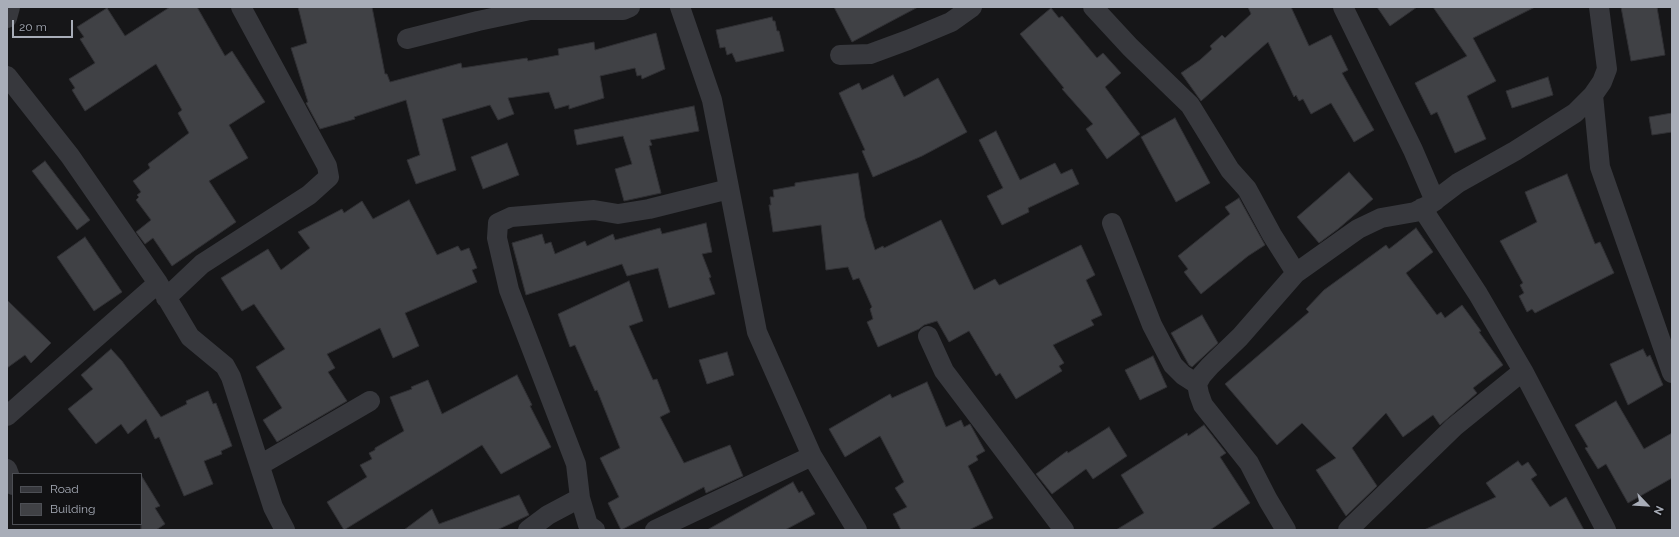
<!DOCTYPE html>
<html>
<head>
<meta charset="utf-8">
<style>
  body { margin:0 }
  #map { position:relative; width:1679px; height:537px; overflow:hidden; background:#161618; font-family:Raleway,sans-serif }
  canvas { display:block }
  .frame { position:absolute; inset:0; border:8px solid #a8adb8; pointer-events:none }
  .legend { position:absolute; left:12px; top:473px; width:130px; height:52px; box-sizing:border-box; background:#111113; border:1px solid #4d4f55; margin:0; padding:5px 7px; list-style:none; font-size:12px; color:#a8adb8 }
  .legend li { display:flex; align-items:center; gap:8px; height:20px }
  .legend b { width:20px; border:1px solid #4d4f55 }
  .north { position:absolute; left:1627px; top:485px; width:40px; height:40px; -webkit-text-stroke:3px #111113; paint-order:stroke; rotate:115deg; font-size:11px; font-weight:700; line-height:16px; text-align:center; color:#a8adb8 }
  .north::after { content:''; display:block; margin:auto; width:14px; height:18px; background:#a8adb8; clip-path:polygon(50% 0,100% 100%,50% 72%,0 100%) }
  .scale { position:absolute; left:12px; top:20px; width:61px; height:18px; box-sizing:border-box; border:2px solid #a8adb8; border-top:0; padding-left:5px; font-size:12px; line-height:14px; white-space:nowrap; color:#a8adb8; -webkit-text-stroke:3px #111113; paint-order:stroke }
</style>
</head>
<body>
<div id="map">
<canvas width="1679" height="537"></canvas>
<div class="frame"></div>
<ul class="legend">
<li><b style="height:5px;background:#37383d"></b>Road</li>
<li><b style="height:11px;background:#404145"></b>Building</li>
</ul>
<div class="north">N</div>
<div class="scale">20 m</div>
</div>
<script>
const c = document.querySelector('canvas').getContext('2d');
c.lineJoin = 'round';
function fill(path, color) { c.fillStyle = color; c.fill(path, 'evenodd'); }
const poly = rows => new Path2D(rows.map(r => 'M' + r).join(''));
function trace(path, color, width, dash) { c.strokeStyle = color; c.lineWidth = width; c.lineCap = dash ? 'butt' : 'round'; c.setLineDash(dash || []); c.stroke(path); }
const building = poly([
  [170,7,197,7,225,56,232,51,265,102,229,125,248,158,209,181,236,222,172,266,153,238,145,244,136,232,151,220,136,200,139,197,137,195,141,192,133,181,150,168,148,164,189,133,178,113,182,110,156,64,85,111,72,90,75,88,69,79,95,63,80,39,84,37,77,27,107,8,125,36,170,7],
  [298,7,372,7,385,74,387,74,390,82,461,63,462,68,527,58,528,61,559,55,558,49,594,42,595,50,656,33,665,69,642,79,641,75,637,76,635,68,600,76,604,98,569,109,569,105,555,109,549,92,508,98,514,114,498,120,490,105,442,119,456,170,416,184,407,160,420,155,406,100,354,117,355,119,320,129,306,103,308,102,291,48,307,43,298,7],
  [834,7,918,7,852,42,834,7],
  [1248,7,1291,7,1309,46,1331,35,1348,70,1342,73,1374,130,1354,142,1331,103,1311,114,1303,99,1299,101,1296,95,1294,97,1268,42,1201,101,1181,73,1200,60,1212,49,1210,46,1222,35,1225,38,1251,14,1248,7],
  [1377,7,1417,7,1390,26,1377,7],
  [1433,7,1535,7,1473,38,1496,81,1467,96,1486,139,1455,153,1437,112,1431,115,1415,83,1467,56,1433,7],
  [1621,7,1657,7,1665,55,1631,61,1621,7],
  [1051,8,1059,18,1062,16,1097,58,1103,53,1121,73,1105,87,1140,134,1107,159,1086,129,1093,124,1062,89,1064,88,1020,34,1051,8],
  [772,17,773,21,775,21,777,31,779,31,784,51,736,62,732,53,727,55,725,47,720,48,716,30,772,17],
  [893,75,904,97,938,78,967,132,922,156,873,177,862,151,865,150,839,93,859,83,862,90,893,75],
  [1548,77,1553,95,1512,108,1506,91,1548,77],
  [694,106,699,131,650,140,652,145,649,146,661,193,624,201,615,169,632,164,623,136,577,145,574,130,694,106],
  [1672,113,1672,132,1652,135,1649,117,1672,113],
  [1175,118,1210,183,1176,202,1141,137,1175,118],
  [996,131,1020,180,1055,163,1061,174,1072,169,1079,184,1028,208,1029,212,1002,225,987,196,1003,188,979,140,996,131],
  [507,143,519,175,483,189,471,157,507,143],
  [45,161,90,220,77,230,32,171,45,161],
  [1349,172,1373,199,1338,229,1319,243,1297,217,1349,172],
  [858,173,865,218,875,250,883,246,884,248,941,220,974,290,995,279,999,285,1000,285,1081,245,1095,275,1086,280,1102,315,1091,320,1094,325,1053,345,1064,363,1059,366,1062,371,1016,399,1000,373,996,376,969,331,949,342,937,321,924,325,919,329,878,347,867,322,873,319,870,309,872,307,859,278,853,280,848,267,826,270,821,225,773,232,769,205,771,205,770,197,774,197,773,190,795,186,795,183,858,173],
  [1567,174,1595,244,1600,242,1614,273,1535,313,1532,309,1527,312,1519,296,1524,293,1520,285,1523,283,1500,241,1537,222,1525,192,1567,174],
  [1239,198,1265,245,1248,256,1201,294,1184,272,1188,269,1178,256,1230,214,1225,207,1239,198],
  [409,200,437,255,458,246,461,251,469,248,477,268,472,270,477,282,405,313,419,346,393,358,380,328,327,354,335,368,328,372,347,401,277,442,263,420,282,408,256,367,285,349,254,304,242,311,221,278,268,249,281,270,310,248,298,232,342,209,344,213,362,201,373,219,409,200],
  [706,223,712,252,702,254,711,277,709,278,715,294,669,308,658,268,627,276,622,264,526,295,512,243,542,234,545,244,551,242,555,254,585,241,587,246,613,234,615,240,660,228,662,234,706,223],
  [1416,228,1433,252,1406,273,1437,315,1441,312,1445,318,1462,305,1481,331,1479,332,1503,365,1473,388,1477,393,1440,425,1433,415,1403,437,1386,413,1352,448,1377,486,1346,516,1316,470,1336,458,1302,423,1277,445,1225,384,1309,312,1306,309,1324,290,1386,245,1389,249,1416,228],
  [85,237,122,292,94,311,57,257,85,237],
  [629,281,643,321,629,326,653,380,657,379,670,412,660,417,684,463,730,445,743,476,706,493,704,487,621,530,608,503,619,497,600,458,620,448,597,390,595,391,575,345,570,347,558,314,629,281],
  [7,300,51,343,31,363,25,355,7,368,7,300],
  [1202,315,1218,343,1192,367,1189,365,1171,333,1202,315],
  [111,349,122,361,161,417,187,404,186,401,208,391,213,404,216,403,232,446,221,451,222,454,204,461,213,484,184,496,159,437,155,439,146,419,128,434,121,424,96,444,68,409,93,389,81,375,111,349],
  [1643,349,1647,357,1650,355,1663,385,1628,405,1610,364,1643,349],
  [727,352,734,375,707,384,699,360,727,352],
  [1153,356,1167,387,1140,400,1125,370,1153,356],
  [517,375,532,405,530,406,551,447,501,474,482,445,344,530,327,502,367,477,360,465,372,459,369,453,375,450,375,448,404,431,390,397,412,389,411,387,428,380,442,414,517,375],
  [927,382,946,427,961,420,964,427,970,424,985,451,976,456,978,460,968,466,993,518,969,530,901,530,893,514,907,507,895,488,904,482,880,436,845,457,829,429,890,394,892,398,927,382],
  [1616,401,1644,449,1672,433,1672,478,1628,503,1606,464,1598,469,1585,448,1588,447,1575,425,1616,401],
  [1204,425,1226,453,1220,457,1250,503,1210,530,1116,530,1144,513,1121,475,1187,433,1188,436,1204,425],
  [1109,427,1127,456,1093,479,1086,469,1052,494,1036,474,1067,451,1068,453,1109,427],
  [1518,461,1522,466,1528,462,1537,475,1531,479,1550,507,1566,497,1584,530,1424,530,1496,497,1486,483,1518,461],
  [141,475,160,506,155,508,165,524,156,530,141,530,141,475],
  [793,482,799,493,802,491,815,514,785,530,707,530,793,482],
  [519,495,529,515,497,530,404,530,432,509,439,524,519,495]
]);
fill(building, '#404145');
trace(building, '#303034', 1);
trace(poly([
  [680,7,712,100,757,332,812,456,857,530],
  [1093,7,1130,47,1190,105,1230,170,1247,189,1272,235,1296,273],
  [1343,7,1413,150,1435,201],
  [7,18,10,7],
  [407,39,478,21,530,10,623,10,630,7],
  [840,55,870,54,908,40,951,22,972,7],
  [7,76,70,156,158,283,190,337,225,366,231,377,273,507,285,530],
  [1593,95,1600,167,1672,373],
  [1422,208,1478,294,1523,371,1606,530],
  [1112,223,1152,325,1173,365,1183,375,1197,384,1202,375,1210,366,1240,337,1296,273,1358,229,1381,218,1415,212,1429,205,1458,183,1515,151,1575,113,1593,95,1602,82,1607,69,1599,7],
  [166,298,202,264,309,195,329,177,327,166,241,7],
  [928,336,944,371,1064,530],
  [1197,384,1199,394,1203,405,1249,463,1268,500,1286,530],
  [7,416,158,283],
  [260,465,370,401],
  [7,469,13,485],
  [528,530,548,515,580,498],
  [595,530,588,525,580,498,576,464,509,290,497,238,498,223,511,217,594,210,618,214,649,209,729,189],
  [655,530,812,456],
  [1348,530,1454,427,1523,371]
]), '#37383d', 20);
</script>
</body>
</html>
